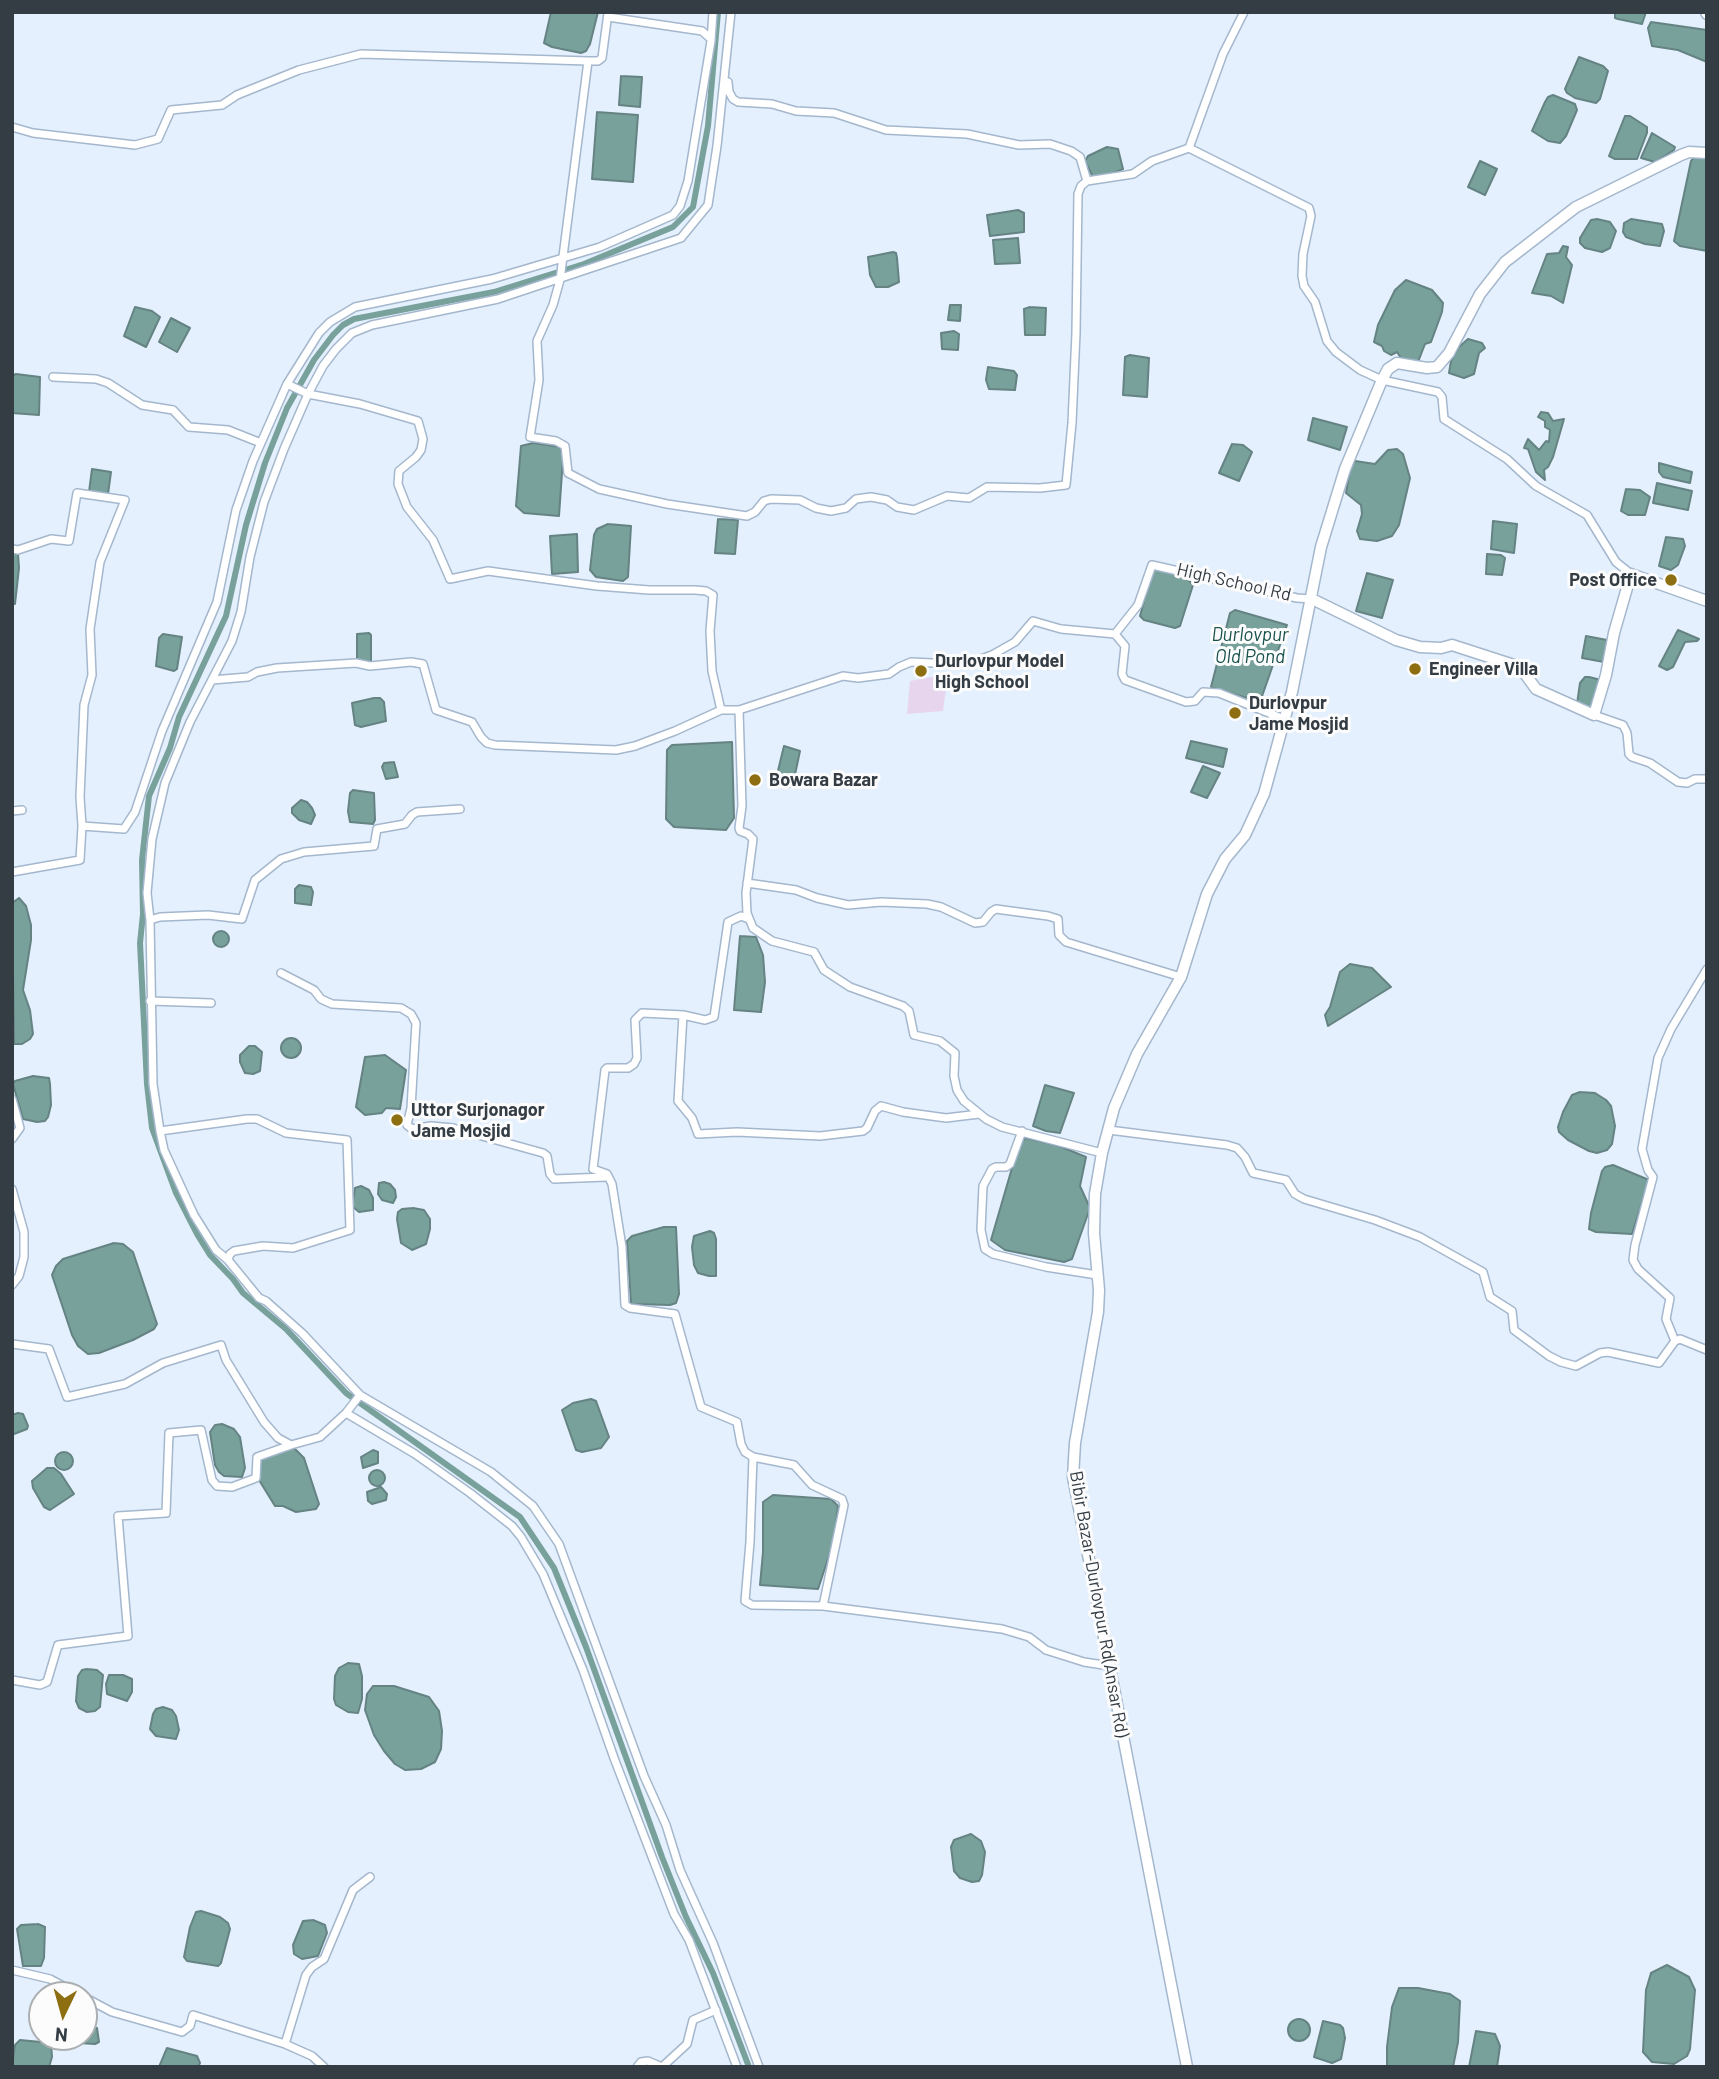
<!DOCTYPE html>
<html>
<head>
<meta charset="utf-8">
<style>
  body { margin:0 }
  #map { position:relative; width:1719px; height:2079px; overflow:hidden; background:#e4f0fd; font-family:Barlow,sans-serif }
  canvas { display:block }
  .frame { position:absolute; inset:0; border:14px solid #343c44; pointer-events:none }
  .north { position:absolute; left:28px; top:1981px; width:70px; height:70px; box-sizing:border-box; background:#fcfcfc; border:2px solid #acafb2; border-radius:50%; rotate:185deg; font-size:19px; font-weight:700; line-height:28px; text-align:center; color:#343c44 }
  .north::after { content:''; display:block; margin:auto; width:24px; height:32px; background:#8d6f12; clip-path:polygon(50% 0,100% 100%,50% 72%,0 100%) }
</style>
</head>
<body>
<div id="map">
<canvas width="1719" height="2079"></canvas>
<div class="frame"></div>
<div class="north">N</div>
</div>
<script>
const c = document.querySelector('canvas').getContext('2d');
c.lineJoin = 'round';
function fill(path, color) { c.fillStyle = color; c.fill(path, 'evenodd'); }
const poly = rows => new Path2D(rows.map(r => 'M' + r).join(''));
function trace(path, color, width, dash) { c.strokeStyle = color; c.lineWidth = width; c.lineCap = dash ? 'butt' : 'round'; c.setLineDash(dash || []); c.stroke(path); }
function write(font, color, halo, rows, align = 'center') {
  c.font = font + ' Barlow,sans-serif'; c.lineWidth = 6; c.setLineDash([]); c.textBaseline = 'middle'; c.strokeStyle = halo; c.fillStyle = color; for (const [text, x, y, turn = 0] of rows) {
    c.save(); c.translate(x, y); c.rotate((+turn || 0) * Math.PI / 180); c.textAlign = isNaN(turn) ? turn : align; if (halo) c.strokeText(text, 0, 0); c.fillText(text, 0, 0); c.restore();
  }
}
fill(poly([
  [948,674,943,711,907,714,910,681]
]), '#e7d5ee');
const water = poly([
  [551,12,598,12,590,44,586,51,581,53,552,47,544,43,551,12],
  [1615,12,1646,12,1642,24,1618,19,1615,18,1615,12],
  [1651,22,1707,30,1707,62,1678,50,1652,46,1648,28,1651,22],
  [1579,57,1603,66,1608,71,1600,99,1596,103,1575,98,1567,93,1565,89,1579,57],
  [621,76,642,77,640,107,619,105,621,76],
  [1553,95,1575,104,1577,110,1566,136,1560,143,1548,141,1532,131,1545,102,1548,97,1553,95],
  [597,112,638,115,633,182,592,179,597,112],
  [1625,116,1630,116,1647,127,1647,133,1637,159,1615,159,1609,156,1625,116],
  [1652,133,1675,147,1674,150,1655,162,1641,158,1652,133],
  [1107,147,1118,149,1123,169,1109,175,1093,177,1085,161,1088,156,1107,147],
  [1695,156,1707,156,1707,251,1680,246,1674,241,1691,161,1695,156],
  [1480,161,1497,169,1485,195,1468,187,1480,161],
  [1018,210,1024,213,1024,232,990,236,987,215,1018,210],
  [1597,219,1610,222,1616,231,1610,248,1602,252,1585,248,1580,243,1580,238,1591,220,1597,219],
  [1631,219,1662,224,1664,231,1660,246,1645,244,1626,237,1623,232,1624,223,1631,219],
  [1018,238,1020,263,995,264,993,240,1018,238],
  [1563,246,1568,247,1566,257,1572,265,1563,303,1551,296,1532,293,1547,254,1559,253,1563,246],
  [893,252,896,253,897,258,899,282,888,287,876,287,870,275,868,257,893,252],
  [1406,280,1432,290,1443,303,1442,312,1431,342,1425,344,1418,362,1401,358,1397,352,1391,355,1384,351,1382,346,1374,342,1378,325,1395,290,1406,280],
  [950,305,961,305,960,321,948,320,950,305],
  [135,307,152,311,160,317,146,347,124,336,135,307],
  [1030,307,1046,308,1045,335,1025,335,1024,309,1030,307],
  [171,318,190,328,177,352,159,342,171,318],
  [954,331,959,334,958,350,942,349,941,333,954,331],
  [1468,339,1482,343,1485,348,1479,353,1474,374,1464,378,1449,373,1451,361,1459,347,1468,339],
  [1130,355,1149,358,1147,397,1123,395,1125,357,1130,355],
  [988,367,1014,371,1017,375,1015,390,989,389,986,380,988,367],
  [16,374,40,377,39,415,12,413,12,376,16,374],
  [1541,412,1548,413,1553,421,1564,419,1553,457,1548,467,1544,470,1545,480,1536,472,1528,449,1524,448,1528,439,1539,450,1546,441,1549,442,1550,430,1545,427,1545,421,1538,417,1541,412],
  [1313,418,1347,427,1340,450,1308,440,1313,418],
  [533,443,560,447,563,458,559,516,524,513,516,506,521,446,533,443],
  [1232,444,1243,445,1252,452,1239,481,1219,473,1232,444],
  [1397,449,1403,454,1410,478,1399,525,1392,536,1377,541,1360,539,1357,531,1362,514,1361,505,1346,493,1350,469,1355,461,1375,464,1388,450,1397,449],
  [1659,463,1692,472,1690,483,1663,477,1659,472,1659,463],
  [92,469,111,472,108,494,89,492,92,469],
  [1657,483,1692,491,1688,510,1653,503,1657,483],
  [1626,489,1640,490,1650,497,1645,515,1628,515,1621,511,1626,489],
  [718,519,738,520,735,554,715,553,718,519],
  [1493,521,1517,524,1514,553,1491,549,1493,521],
  [608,524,631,526,628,577,623,581,596,577,590,570,594,535,597,529,608,524],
  [577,534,578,572,552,574,550,536,577,534],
  [1666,537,1683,539,1685,546,1678,565,1671,570,1659,566,1666,537],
  [12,551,18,554,19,568,15,604,12,604,12,551],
  [1487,554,1501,555,1505,558,1502,575,1486,574,1487,554],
  [1153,568,1184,575,1193,585,1180,626,1175,628,1144,620,1140,616,1153,568],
  [1367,573,1393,580,1382,618,1356,611,1367,573],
  [1235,610,1287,625,1260,702,1211,687,1230,613,1235,610],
  [1678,630,1699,639,1697,641,1685,642,1673,667,1667,670,1659,666,1678,630],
  [369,633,371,635,371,662,360,662,357,660,357,634,369,633],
  [163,634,182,637,177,669,174,671,156,666,159,638,163,634],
  [1586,636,1607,640,1604,662,1582,658,1586,636],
  [1589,677,1601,680,1592,709,1577,704,1580,683,1585,677,1589,677],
  [374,698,380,698,384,702,386,721,361,727,355,725,352,703,374,698],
  [1191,741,1227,749,1223,767,1186,758,1191,741],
  [732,742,734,818,726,830,674,827,666,819,667,750,672,745,732,742],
  [784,746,800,751,793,784,790,787,775,783,784,746],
  [394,762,398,777,386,779,382,767,384,763,394,762],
  [1203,766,1220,773,1207,798,1191,792,1203,766],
  [353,790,374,793,375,820,373,824,350,822,348,811,350,793,353,790],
  [301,800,307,802,312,808,315,815,311,824,299,820,292,813,292,808,301,800],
  [299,885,311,887,313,892,311,905,295,903,295,889,299,885],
  [19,898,26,906,31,925,31,940,23,990,30,1010,33,1034,30,1039,22,1044,14,1044,12,903,19,898],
  '213 939a8 8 0 1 1 16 0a8 8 0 1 1-16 0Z',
  [740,936,756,937,763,955,765,982,761,1012,734,1010,740,936],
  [1350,964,1372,968,1391,987,1328,1026,1325,1015,1330,1007,1340,972,1350,964],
  '281 1048a10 10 0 1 1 20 0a10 10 0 1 1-20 0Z',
  [249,1046,255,1046,262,1052,260,1071,253,1074,245,1073,240,1062,240,1055,249,1046],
  [385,1055,406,1070,400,1109,386,1108,382,1113,365,1115,356,1107,365,1057,385,1055],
  [33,1076,49,1078,50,1084,51,1105,48,1117,45,1121,37,1122,23,1119,13,1084,15,1081,33,1076],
  [1045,1085,1074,1093,1060,1133,1046,1131,1033,1126,1045,1085],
  [1580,1092,1595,1093,1606,1100,1611,1106,1615,1126,1612,1144,1607,1150,1597,1153,1589,1151,1568,1140,1559,1132,1558,1127,1563,1112,1572,1095,1580,1092],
  [1026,1138,1059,1146,1086,1157,1080,1186,1090,1208,1072,1259,1064,1262,1005,1250,991,1240,1019,1144,1026,1138],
  [1613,1165,1649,1180,1632,1234,1596,1232,1589,1229,1591,1213,1602,1171,1605,1167,1613,1165],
  [384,1182,390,1184,395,1190,396,1197,393,1203,382,1200,378,1194,379,1183,384,1182],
  [361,1186,369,1190,373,1198,373,1210,359,1212,352,1206,355,1188,361,1186],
  [413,1208,424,1210,430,1219,430,1229,426,1244,412,1250,401,1243,397,1219,398,1212,402,1209,413,1208],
  [664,1227,676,1227,679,1294,676,1303,670,1305,633,1304,631,1303,627,1241,632,1236,664,1227],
  [710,1231,714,1233,716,1239,716,1276,709,1276,698,1273,694,1265,692,1247,694,1236,710,1231],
  [114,1243,123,1244,133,1252,157,1324,154,1329,133,1340,99,1353,88,1354,78,1346,72,1335,52,1275,56,1266,63,1259,114,1243],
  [591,1399,596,1401,609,1437,601,1448,582,1452,576,1450,562,1410,573,1403,591,1399],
  [18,1413,23,1414,28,1426,27,1429,14,1434,12,1433,12,1415,18,1413],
  [222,1424,234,1429,240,1437,245,1468,242,1477,224,1476,219,1472,215,1465,210,1432,215,1425,222,1424],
  [294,1448,304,1458,319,1504,316,1509,296,1512,283,1506,275,1506,259,1480,259,1462,262,1457,294,1448],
  [373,1450,378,1452,378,1463,363,1468,361,1457,373,1450],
  '55 1461a9 9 0 1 1 18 0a9 9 0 1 1-18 0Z',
  [47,1468,54,1468,61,1474,74,1494,50,1510,44,1507,33,1488,32,1481,47,1468],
  '369 1478a8 8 0 1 1 16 0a8 8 0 1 1-16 0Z',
  [381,1487,387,1494,386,1500,372,1504,368,1501,367,1492,381,1487],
  [773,1495,831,1499,838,1506,834,1541,818,1589,760,1585,763,1552,763,1502,773,1495],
  [348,1663,359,1664,362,1676,362,1699,358,1713,348,1712,336,1705,334,1699,335,1676,339,1668,348,1663],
  [87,1669,97,1670,103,1675,100,1707,95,1711,87,1712,79,1708,76,1701,78,1676,82,1670,87,1669],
  [109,1675,123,1675,132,1679,132,1692,127,1701,107,1694,106,1684,109,1675],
  [373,1686,394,1686,429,1697,439,1711,442,1731,441,1749,435,1762,421,1769,405,1770,395,1764,384,1751,374,1735,365,1710,367,1694,373,1686],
  [163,1707,172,1710,176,1716,179,1730,176,1739,156,1736,150,1729,153,1714,156,1709,163,1707],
  [971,1834,981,1841,985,1852,982,1875,979,1881,972,1882,960,1878,954,1871,951,1847,954,1840,971,1834],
  [201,1911,220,1917,228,1923,230,1929,221,1963,218,1966,187,1961,184,1957,190,1927,196,1912,201,1911],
  [313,1920,325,1925,327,1933,318,1956,302,1959,294,1954,293,1945,303,1921,313,1920],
  [38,1924,45,1927,44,1958,41,1966,23,1966,17,1929,21,1925,38,1924],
  [1667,1965,1689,1977,1695,1990,1690,2049,1687,2056,1674,2064,1652,2062,1643,2052,1646,1990,1651,1973,1667,1965],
  [1399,1988,1418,1988,1450,1994,1460,2001,1458,2042,1453,2067,1387,2067,1387,2047,1392,2007,1399,1988],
  '1288 2030a11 11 0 1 1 22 0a11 11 0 1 1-22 0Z',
  [1323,2021,1340,2025,1343,2028,1345,2038,1341,2059,1332,2063,1314,2057,1323,2021],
  [84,2025,97,2028,99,2042,95,2044,61,2042,59,2039,59,2037,84,2037,84,2025],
  [1476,2031,1495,2034,1500,2046,1497,2067,1469,2067,1476,2031],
  [20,2040,51,2043,52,2057,49,2067,12,2067,15,2045,20,2040],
  [167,2048,197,2056,200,2063,198,2067,159,2067,167,2048]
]);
fill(water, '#79a19c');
trace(water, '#648382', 2);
trace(poly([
  [718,12,708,126,693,207,673,227,584,264,494,292,354,319,343,325,333,335,314,360,287,408,265,463,246,525,226,616,179,717,170,748,149,796,142,860,143,914,140,943,147,1084,152,1128,176,1193,197,1234,210,1255,233,1279,243,1293,286,1329,346,1393,520,1517,554,1568,586,1647,662,1857,686,1917,713,1973,749,2067]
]), '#79a19c', 6);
const street = poly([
  [608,17,702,31,710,38],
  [588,61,598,61,602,58,608,13],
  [728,82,729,92,733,99,738,102,772,104,796,111,834,113,886,130,967,134,1019,145,1050,144,1071,151,1080,157,1087,181],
  [12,127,33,133,135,145,158,139,171,110,222,105,237,95,299,70,361,54,588,61,560,280,553,305,537,341,539,380,530,437,556,441,565,446,568,473,599,489,667,504,747,516,755,512,764,501,771,499,800,500,816,508,831,511,846,508,856,499,871,497,887,500,897,507,914,510,947,496,969,498,987,487,1040,488,1066,485,1072,423,1076,333,1078,194,1081,186,1087,181,1133,174,1152,161,1189,148,1309,208,1311,216,1303,254,1302,276,1304,286,1315,302,1327,341,1336,352,1360,370,1382,380,1438,392,1442,397,1444,419,1507,459,1536,486,1587,515,1616,562,1631,574],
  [1189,148,1223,54,1244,12],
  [53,377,96,379,108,383,142,405,173,410,189,427,228,430,261,443],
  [287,384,308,394,360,404,418,421,423,439,421,450,416,457,399,471,398,484,407,507,433,540,450,579,488,571,597,586,649,590,695,590,706,591,713,595,710,631,712,671,721,710],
  [12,549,18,550,51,539,69,541,77,493,125,500,100,562,90,629,92,675,84,705,80,797,82,826],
  [1115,634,1125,646,1122,674,1125,680,1186,702,1195,701,1203,692,1219,693,1284,719],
  [212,680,248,677,257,672,277,668,356,663,370,666,411,662,423,664,436,710,472,722,481,737,487,743,495,745,616,750,635,746,675,731,721,710,739,710],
  [1594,715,1623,725,1627,733,1629,754,1632,757,1650,763,1678,782,1687,783,1695,779,1707,779],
  [12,811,22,810],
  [12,872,80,860,82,826,124,829,135,812,162,731,217,602,236,510,253,461,287,384,319,333,330,322,355,307,492,279,600,247,673,215,680,206,688,181,711,41,713,12],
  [747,883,796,890,817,898,848,905,881,902,927,904,941,907,975,923,983,922,991,912,996,909,1048,916,1058,919,1059,935,1066,942,1181,977],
  [150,920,160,917,208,915,242,919,255,880,281,859,304,852,374,846,377,829,405,824,412,815,417,812,460,809],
  [281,973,314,990,321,999,332,1004,401,1008,411,1014,416,1023,411,1108,407,1125,412,1129,431,1126,453,1128,543,1153,547,1156,550,1174,554,1179,606,1177],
  [150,1001,211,1003],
  [683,1015,705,1020,714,1017,728,922,741,916,749,919],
  [12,1099,20,1128,12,1139],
  [979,1114,946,1118,903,1112,881,1106,875,1111,867,1128,863,1131,820,1136,737,1132,698,1134,692,1118,678,1101,683,1015,642,1013,635,1020,637,1058,634,1064,628,1068,607,1068,605,1070,593,1169,607,1174,612,1184,622,1247,625,1305,630,1308,675,1314,701,1407,737,1422,741,1444,745,1452,753,1457,794,1465,812,1485,842,1499,844,1505,823,1606,1002,1629,1029,1637,1046,1650,1084,1662,1110,1666],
  [1109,1130,1227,1145,1237,1148,1245,1157,1253,1173,1286,1180,1295,1194,1304,1199,1375,1220,1420,1237,1483,1272,1490,1297,1512,1311,1514,1330,1549,1356,1561,1362,1576,1366,1600,1353,1608,1352,1659,1363,1675,1341,1680,1339,1707,1350],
  [160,1131,247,1119,257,1119,286,1133,347,1140,350,1230,293,1248,263,1246,234,1251,230,1254,228,1260,259,1298,266,1301,302,1333,360,1395,491,1472,533,1506,559,1544,644,1776,666,1825,680,1870,713,1943,759,2067],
  [1022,1131,1010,1164,1006,1167,996,1167,992,1169,983,1186,981,1230,985,1249,993,1254,1046,1267,1097,1275],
  [1102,1153,1002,1127,986,1119,964,1101,957,1090,954,1076,955,1053,940,1041,914,1035,909,1011,903,1006,850,987,824,970,814,952,772,941,753,928,747,913,746,893,753,839,748,834,740,831,739,828,742,806,739,710,843,676,858,678,889,674,899,667,911,662,954,664,973,662,992,655,1015,642,1033,621,1061,629,1115,634,1138,605,1152,565,1297,598,1312,599],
  [12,1189,24,1232,24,1257,19,1276,12,1285],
  [228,1260,216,1250,194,1215,164,1150,160,1131,153,1084,150,920,147,893,152,839,165,783,190,722,232,641,241,612,250,557,264,502,284,449,308,394,323,366,336,349,352,333,372,325,498,299,681,238,708,205,717,146,731,12],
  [1675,1341,1666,1319,1670,1298,1638,1269,1633,1260,1635,1245,1653,1177,1648,1170,1642,1149,1658,1058,1671,1029,1707,969],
  [12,1344,49,1349,67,1397,125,1384,163,1363,221,1345,226,1360,264,1422,278,1438,291,1445,320,1437,346,1413,360,1395],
  [346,1413,415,1454,470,1493,512,1526,521,1537,543,1574,583,1670,614,1758,674,1914,689,1940,737,2067],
  [753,1457,750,1542,745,1601,752,1605,823,1606],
  [12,1680,40,1685,47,1682,58,1645,128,1636,118,1516,166,1513,169,1433,201,1430,212,1480,217,1486,232,1487,256,1478,257,1457,291,1445],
  [12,1970,50,1979,80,1995],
  [84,1997,112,2012,182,2032,190,2026,193,2015,285,2044,312,2056,324,2067],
  [285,2044,306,1975,312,1967,324,1959,353,1890,370,1877],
  [637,2067,641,2062,648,2061,662,2067,687,2044,693,2020,716,2010]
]);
const secondary = poly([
  [1706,12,1707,14],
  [1312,599,1396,640,1420,647,1441,648,1452,645,1520,667,1536,689,1594,715,1606,675,1614,633,1631,574,1707,601],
  [1187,2067,1073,1477,1075,1443,1098,1312,1099,1290,1094,1233,1095,1194,1102,1153,1114,1108,1137,1054,1181,977,1207,894,1225,859,1245,835,1264,794,1292,692,1321,547,1345,469,1382,380,1388,369,1397,363,1427,368,1437,367,1449,353,1480,294,1505,262,1576,207,1681,155,1689,152,1707,153]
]);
trace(street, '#a4b7cd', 10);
trace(secondary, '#a4b7cd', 13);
trace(street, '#fff', 7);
trace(secondary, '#fff', 10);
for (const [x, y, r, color] of [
  [1671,580,7,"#8d6f12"],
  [1415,669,7,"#8d6f12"],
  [921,671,7,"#8d6f12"],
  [1235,713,7,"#8d6f12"],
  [755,780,7,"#8d6f12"],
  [397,1120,7,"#8d6f12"]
]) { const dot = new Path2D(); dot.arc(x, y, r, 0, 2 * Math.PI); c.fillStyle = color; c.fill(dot); trace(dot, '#fcfcfc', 2.5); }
write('bold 18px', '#343c44', '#fcfcfc', [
  ["Post Office",1657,580,"right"],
  ["Durlovpur Model",935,661],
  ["High School",935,682],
  ["Engineer Villa",1429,669],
  ["Durlovpur",1249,703],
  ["Jame Mosjid",1249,724],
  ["Bowara Bazar",769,780],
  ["Uttor Surjonagor",411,1110],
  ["Jame Mosjid",411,1131]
], 'left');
write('18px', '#343c44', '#fcfcfc', [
  ["High School Rd",1234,582,13],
  ["Bibir Bazar-Durlovpur Rd(Ansar Rd)",1099,1604,80]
]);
write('italic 19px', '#19534e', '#fcfcfc', [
  ["Durlovpur",1250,635],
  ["Old Pond",1250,657]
]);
</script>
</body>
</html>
